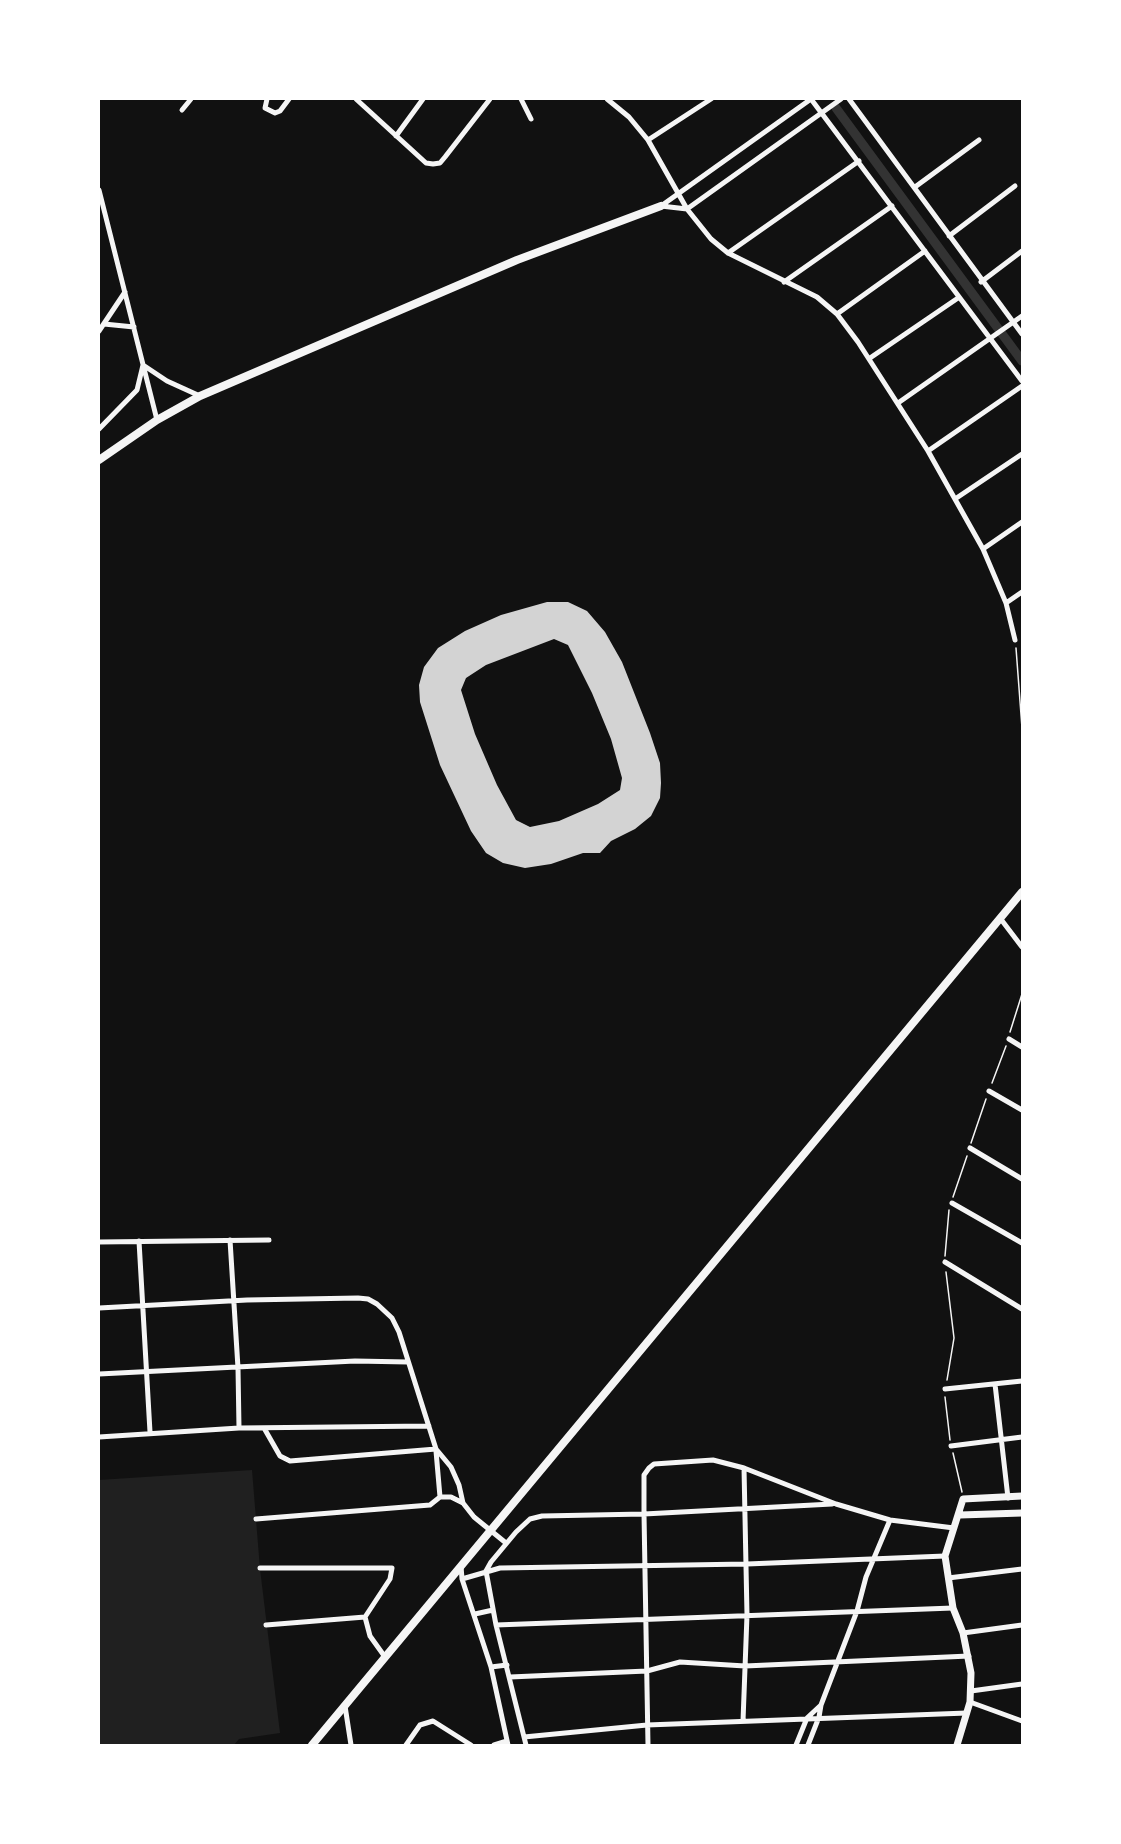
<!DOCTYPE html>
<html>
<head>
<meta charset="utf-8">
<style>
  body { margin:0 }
  #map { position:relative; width:1121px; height:1844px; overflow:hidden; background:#111; font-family:"PT Serif",serif }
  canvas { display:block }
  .frame { position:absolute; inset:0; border:100px solid #fff; pointer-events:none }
</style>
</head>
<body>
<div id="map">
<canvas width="1121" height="1844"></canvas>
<div class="frame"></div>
</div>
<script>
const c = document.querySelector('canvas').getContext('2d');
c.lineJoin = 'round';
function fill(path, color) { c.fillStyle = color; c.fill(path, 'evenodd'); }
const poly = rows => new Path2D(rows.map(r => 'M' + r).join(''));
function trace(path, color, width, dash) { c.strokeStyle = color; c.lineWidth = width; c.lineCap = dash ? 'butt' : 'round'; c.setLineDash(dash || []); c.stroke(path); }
fill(poly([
  [252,1470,260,1569,280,1733,239,1739,234,1745,99,1745,99,1480]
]), '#202020');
trace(poly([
  [836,108,1022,361]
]), '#333', 9);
fill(poly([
  [547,602,568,602,587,611,605,632,622,662,650,733,660,763,661,783,660,798,651,816,635,829,611,841,600,853,583,853,551,864,525,868,503,863,486,853,471,831,440,765,420,702,419,685,424,667,438,648,465,631,501,615],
  [554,639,568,645,592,693,611,739,622,778,620,790,598,804,559,821,530,827,516,820,497,785,475,734,461,690,466,678,486,665]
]), '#d3d3d3');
trace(poly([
  [1016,648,1022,728],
  [1010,1032,1022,994],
  [992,1083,1006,1046],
  [971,1143,986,1099],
  [953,1197,967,1156],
  [945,1256,949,1210],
  [946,1272,954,1338,947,1380],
  [945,1397,950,1440],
  [953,1453,962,1492]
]), '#f5f5f5', 1.5);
trace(poly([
  [267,99,265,108,275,113,280,111,289,99],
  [356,99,426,163,433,164,440,163,445,157,490,99],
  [521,99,531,119],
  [607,99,629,117,648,140,687,209,711,239,728,253,817,297,837,314,858,342,928,451,983,549,1006,603,1015,640],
  [811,99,1022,381],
  [849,99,1022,334],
  [182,110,191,99],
  [396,136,423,99],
  [648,140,711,99],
  [915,187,979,140],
  [99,190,157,420],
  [661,206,687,209,841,99],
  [661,206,811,99],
  [949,236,1015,186],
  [728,253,859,161],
  [784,282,892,206],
  [981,282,1022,251],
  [837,314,925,251],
  [104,324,134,327],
  [99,331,125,292],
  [870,358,958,298],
  [898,403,1022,316],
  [99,429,137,390,143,365,167,381,200,396],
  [928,451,1022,386],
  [955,499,1022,454],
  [983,549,1022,522],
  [1006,603,1022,592],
  [1000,918,1022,947],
  [1009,1039,1022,1047],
  [989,1091,1022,1110],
  [970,1148,1022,1179],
  [952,1203,1022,1243],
  [230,1240,238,1368,239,1428],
  [139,1241,150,1432],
  [99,1242,269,1240],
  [945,1262,1022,1309],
  [99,1308,247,1300,358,1298,368,1299,377,1304,392,1318,399,1332,436,1449,451,1467,459,1485,463,1503,474,1517,506,1543],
  [99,1374,355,1361,408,1362],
  [995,1384,1008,1498],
  [945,1389,1022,1381],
  [264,1428,280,1456,290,1461,436,1449],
  [99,1437,239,1428,429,1426],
  [951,1446,1022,1437],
  [440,1497,451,1497,463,1503],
  [256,1519,430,1505,440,1497,436,1451],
  [461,1566,462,1579,491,1667,508,1745],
  [260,1568,392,1568,390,1579,365,1617,370,1636,385,1657],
  [486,1571,491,1562,516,1532,530,1519,542,1516,644,1514,832,1504],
  [486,1571,496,1625,526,1745],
  [948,1578,1022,1569],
  [462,1579,500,1568,747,1564,945,1556],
  [475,1614,493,1610],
  [266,1625,365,1617],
  [496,1625,953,1608],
  [963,1633,1022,1625],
  [491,1667,507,1665],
  [510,1677,647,1671,680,1662,745,1666,969,1656],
  [971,1691,1022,1684],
  [970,1702,1022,1721],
  [345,1706,351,1745],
  [743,1721,747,1615,744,1468],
  [524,1737,647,1725,967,1713],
  [406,1745,420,1725,433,1721,471,1745],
  [494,1745,507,1741],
  [648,1745,644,1514,644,1475,649,1468,654,1464,713,1460,744,1468,836,1504,890,1520,954,1528],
  [796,1745,807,1718,821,1705],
  [808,1745,819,1717,821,1705,857,1611,866,1577,890,1520]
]), '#f5f5f5', 5);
trace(poly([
  [960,1515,1022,1513],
  [957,1745,970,1702,971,1673,963,1633,953,1608,945,1556,963,1499,1022,1496]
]), '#f5f5f5', 7);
trace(poly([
  [99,460,157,420,200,396,517,260,661,206],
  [312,1745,1022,892]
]), '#f5f5f5', 8);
</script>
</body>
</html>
